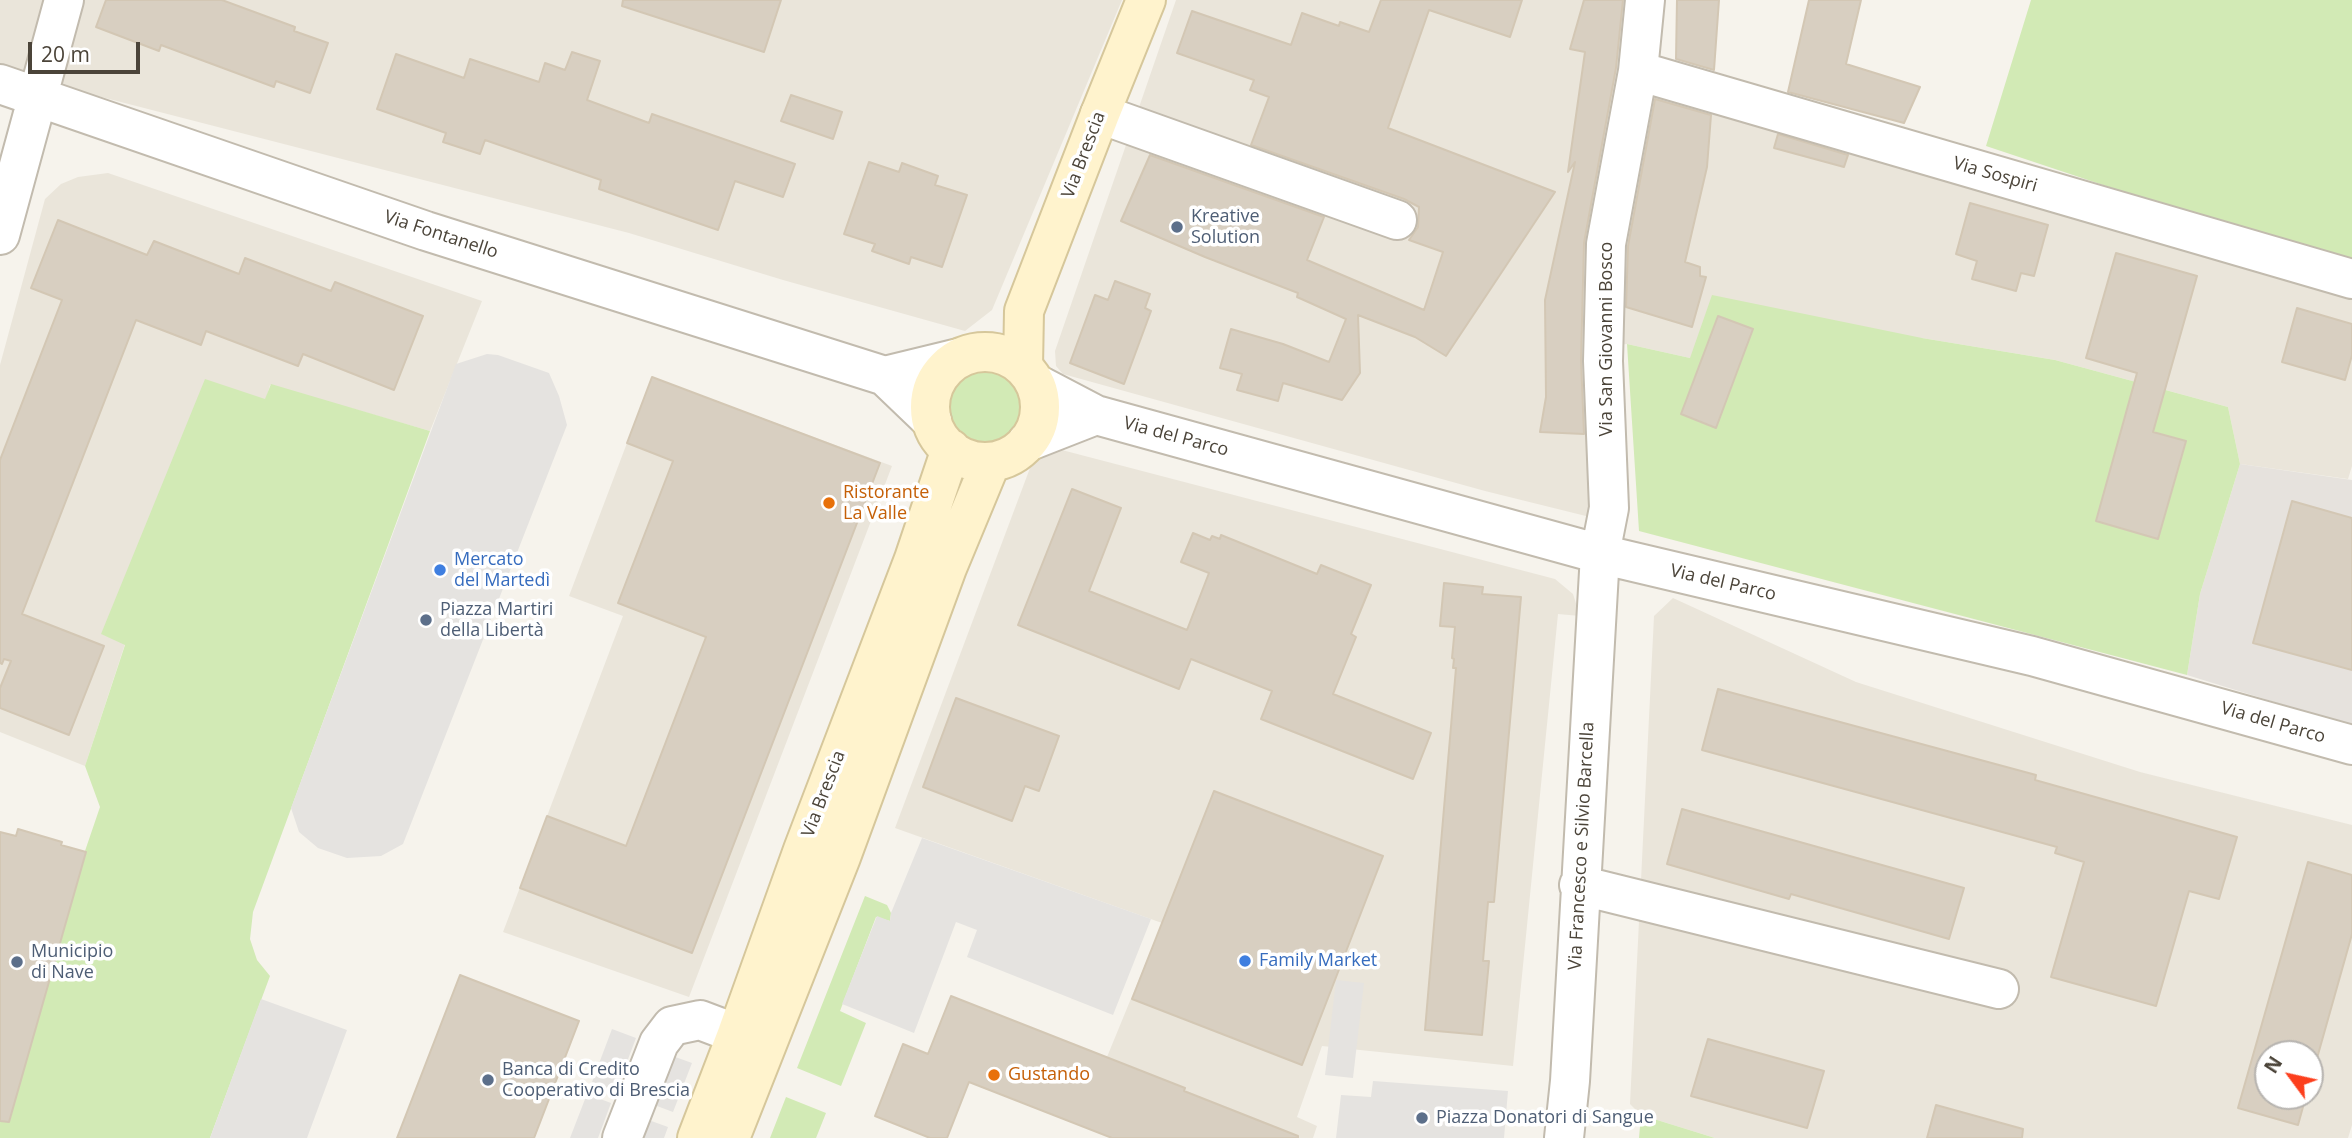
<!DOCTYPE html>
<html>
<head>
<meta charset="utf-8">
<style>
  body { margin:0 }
  #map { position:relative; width:2352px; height:1138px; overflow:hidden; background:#f6f3ec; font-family:"Open Sans",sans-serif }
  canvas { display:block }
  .north { position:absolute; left:2254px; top:1040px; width:70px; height:70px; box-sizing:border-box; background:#fff; border:2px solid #b7b4b0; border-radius:50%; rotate:303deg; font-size:19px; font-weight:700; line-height:28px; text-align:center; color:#4b4439 }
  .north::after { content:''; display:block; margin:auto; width:24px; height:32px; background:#fc3f1d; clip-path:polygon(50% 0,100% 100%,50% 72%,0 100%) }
  .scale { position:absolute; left:28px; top:42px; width:112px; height:32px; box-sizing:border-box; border:4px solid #4b4439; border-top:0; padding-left:9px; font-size:21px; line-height:24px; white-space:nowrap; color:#4b4439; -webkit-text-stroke:5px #fff; paint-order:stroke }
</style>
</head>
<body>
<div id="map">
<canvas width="2352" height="1138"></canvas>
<div class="north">N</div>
<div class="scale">20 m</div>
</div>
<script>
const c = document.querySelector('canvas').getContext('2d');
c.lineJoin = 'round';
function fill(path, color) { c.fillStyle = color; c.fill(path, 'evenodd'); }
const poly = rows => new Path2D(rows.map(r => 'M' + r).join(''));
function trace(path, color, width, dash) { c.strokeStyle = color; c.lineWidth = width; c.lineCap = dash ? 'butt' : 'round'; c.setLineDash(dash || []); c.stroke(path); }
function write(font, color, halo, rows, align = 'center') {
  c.font = font + ' "Open Sans",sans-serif'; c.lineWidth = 7; c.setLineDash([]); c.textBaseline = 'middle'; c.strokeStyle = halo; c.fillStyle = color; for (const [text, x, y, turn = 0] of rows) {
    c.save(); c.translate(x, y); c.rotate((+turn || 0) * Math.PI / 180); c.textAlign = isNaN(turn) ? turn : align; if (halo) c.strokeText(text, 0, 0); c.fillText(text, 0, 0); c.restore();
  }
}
fill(poly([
  [0,0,1122,0,992,310,965,331,783,280,629,233,20,76,0,68],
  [1176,0,1654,0,1653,67,1968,165,2302,285,2352,299,2352,466,2348,479,2240,464,2228,407,2055,360,1922,338,1690,358,1627,344,1599,347,1602,520,1485,491,1063,374,1056,366,1055,351],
  [108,173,482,301,430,431,270,385,266,399,102,634,125,644,85,766,0,732,0,365,45,199,61,184,78,177],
  [652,377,892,466,689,997,503,932,623,616,569,596],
  [1039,444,1555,579,1573,594,1580,616,1558,614,1513,1066,1322,1046,1297,1117,1317,1126,1313,1138,1112,1138,969,1082,947,1138,930,1138,875,1116,903,1044,929,1054,951,996,1107,1057,1162,923,895,828],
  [1673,598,1856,682,2140,772,2352,825,2352,1125,2348,1138,1715,1138,1641,1115,1630,1104,1654,616],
  [2268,1054,2310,1054,2310,1096,2268,1096]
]), '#eae5da');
fill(poly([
  [2240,464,2352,480,2352,726,2187,675,2200,594]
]), '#e6e2dd');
fill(poly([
  [2031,0,2352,0,2352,260,2253,235,1986,146],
  [1712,295,1922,338,2055,360,2228,407,2240,464,2200,594,2187,675,1639,531,1627,344,1690,358],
  '950 407a36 36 0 1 1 72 0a36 36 0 1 1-72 0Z',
  [205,379,265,399,271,384,430,431,253,912,250,939,257,960,270,976,210,1138,0,1138,0,1100,100,807,85,766,125,645,101,634],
  [865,896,887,905,891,913,890,921,876,917,840,1011,866,1023,841,1086,797,1068],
  [786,1097,826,1113,816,1138,770,1138],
  [1641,1115,1715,1138,1639,1138]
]), '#d2eab5');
fill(poly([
  [487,354,498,355,549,373,559,396,567,425,403,844,381,856,347,858,318,848,299,832,291,808,456,364],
  [922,838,1151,919,1113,1015,967,957,977,930,956,922,914,1033,842,1004,877,916,890,921,891,913],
  [1336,980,1364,983,1353,1078,1325,1075],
  [261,999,347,1030,307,1138,210,1138],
  [612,1029,636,1038,616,1091,592,1082],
  [667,1054,692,1063,673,1112,649,1103],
  [1373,1081,1508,1091,1504,1138,1336,1138,1341,1095,1371,1097],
  [587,1094,611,1103,598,1138,570,1138],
  [643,1118,668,1127,664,1138,635,1138]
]), '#e5e3e0');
const building = poly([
  [106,0,222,0,295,27,294,31,328,43,310,93,276,81,274,87,161,45,159,51,96,27,106,0],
  [623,0,781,0,764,52,622,6,623,0],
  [1381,0,1522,0,1510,37,1429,10,1388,128,1555,192,1446,356,1415,337,1358,315,1360,373,1342,400,1283,383,1278,401,1237,390,1242,374,1220,368,1231,329,1283,344,1329,362,1346,319,1297,297,1298,293,1205,257,1121,221,1150,155,1324,217,1307,260,1424,310,1443,252,1409,240,1418,227,1419,207,1404,199,1251,145,1269,97,1250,90,1254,80,1177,53,1192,11,1291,45,1302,13,1339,26,1340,22,1369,32,1381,0],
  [1584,0,1623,0,1616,68,1584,243,1581,360,1584,434,1540,432,1546,397,1545,300,1575,162,1568,172,1585,52,1570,49,1584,0],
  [1677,0,1719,0,1714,70,1676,59,1677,0],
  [1809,0,1861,0,1846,64,1920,87,1904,123,1788,92,1809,0],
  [572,52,600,61,587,100,649,123,652,114,795,164,783,197,735,181,718,230,599,189,601,180,485,140,480,154,443,142,446,133,377,109,396,54,464,78,470,59,539,82,545,63,565,70,572,52],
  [791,95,842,112,833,139,781,121,791,95],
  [1655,99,1711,115,1707,167,1685,262,1700,267,1700,276,1706,277,1692,327,1626,307,1628,246,1655,99],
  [1778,134,1848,155,1844,167,1774,148,1778,134],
  [869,162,899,172,902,163,938,176,935,185,967,195,942,267,911,257,909,264,872,251,875,244,844,234,869,162],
  [1970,203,2048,225,2034,276,2021,273,2016,291,1972,279,1977,261,1956,254,1970,203],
  [58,220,147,255,154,241,239,274,245,258,331,291,335,282,423,316,394,390,303,354,298,366,206,331,201,345,136,320,22,614,104,646,69,735,0,708,0,688,11,661,4,659,2,664,0,663,0,460,62,300,31,288,58,220],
  [2116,253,2197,276,2153,432,2186,441,2158,539,2096,521,2137,373,2086,358,2116,253],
  [1115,281,1150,294,1145,308,1151,311,1124,384,1070,363,1095,295,1108,300,1115,281],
  [2297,308,2352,324,2352,355,2345,380,2282,362,2297,308],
  [1718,316,1753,329,1716,428,1681,414,1718,316],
  [652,377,880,463,692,953,520,888,547,816,626,846,706,637,618,603,673,461,627,443,652,377],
  [1072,489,1121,508,1089,591,1187,630,1209,573,1181,562,1193,533,1210,540,1212,536,1220,539,1221,535,1317,574,1321,565,1371,585,1351,634,1356,637,1333,694,1431,733,1413,779,1261,719,1272,691,1191,659,1179,689,1018,625,1072,489],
  [2292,501,2352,518,2352,670,2253,643,2292,501],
  [1444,583,1483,587,1482,594,1521,597,1494,902,1488,902,1483,961,1489,961,1482,1035,1425,1030,1456,668,1453,668,1454,659,1452,658,1455,627,1440,626,1444,583],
  [1718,689,2036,775,2035,780,2237,837,2219,899,2189,891,2156,1006,2051,977,2084,862,2055,853,2057,847,1702,750,1718,689],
  [956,698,1059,736,1039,791,1025,786,1012,821,923,787,956,698],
  [1214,791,1383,856,1302,1065,1132,999,1214,791],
  [1682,809,1964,888,1949,939,1791,894,1789,899,1667,864,1682,809],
  [18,829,62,842,61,845,86,852,9,1122,0,1121,0,832,16,836,18,829],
  [2308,862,2352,875,2352,934,2310,1083,2310,1054,2268,1054,2268,1096,2306,1096,2298,1125,2238,1108,2308,862],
  [460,975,579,1021,534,1138,397,1138,460,975],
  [951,996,1185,1088,1184,1091,1298,1136,1298,1138,1112,1138,969,1082,947,1138,930,1138,875,1116,903,1044,928,1054,951,996],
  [1708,1039,1824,1071,1807,1128,1691,1096,1708,1039],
  [1936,1105,2023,1129,2022,1138,1927,1138,1936,1105]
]);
fill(building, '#d8cfc1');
trace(building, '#d3c7b4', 2);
const minor = poly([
  [1638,71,2352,279],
  [0,84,426,231,885,376],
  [1100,114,1397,220],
  [0,235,64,0],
  [1096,415,1600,554,2032,656,2352,745],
  [932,421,885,376,959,358],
  [1027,442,1096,415,1035,383],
  [1579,885,1999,989],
  [622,1138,659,1043,672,1026,700,1020,737,1034],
  [1564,1138,1570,1081,1600,554,1609,508,1603,361,1606,244,1638,71,1645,0]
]);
const secondary = poly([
  '930 407a55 55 0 1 1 110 0a55 55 0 1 1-110 0Z',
  [1023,367,1024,311,1100,114,1146,0],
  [697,1138,737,1034,803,850,914,559,951,449],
  [730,1138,841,857,947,568,991,462]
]);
trace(minor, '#c2bbae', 42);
trace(secondary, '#d6c79b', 42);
trace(minor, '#fff', 38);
trace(secondary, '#fff3cd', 38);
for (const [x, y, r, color] of [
  [1177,227,7,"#5c6f8a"],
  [829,503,7,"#e8710a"],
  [440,570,7,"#3f7fe0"],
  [426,620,7,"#5c6f8a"],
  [1245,961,7,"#3f7fe0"],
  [17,962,7,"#5c6f8a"],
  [994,1075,7,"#e8710a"],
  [488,1080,7,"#5c6f8a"],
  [1422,1118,7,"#5c6f8a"]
]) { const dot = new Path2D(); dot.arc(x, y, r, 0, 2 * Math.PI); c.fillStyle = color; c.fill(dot); trace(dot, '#fff', 2.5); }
write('18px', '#4b4439', '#fff', [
  ["Via Brescia",1084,155,-69],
  ["Via Sospiri",1995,175,16],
  ["Via Fontanello",441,235,18],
  ["Via San Giovanni Bosco",1607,339,-90],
  ["Via del Parco",1176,437,15],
  ["Via del Parco",1723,583,13],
  ["Via del Parco",2273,723,16],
  ["Via Brescia",824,794,-69],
  ["Via Francesco e Silvio Barcella",1582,846,-87]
]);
write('18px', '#4e5e75', '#fff', [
  ["Kreative",1191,217],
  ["Solution",1191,238],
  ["Piazza Martiri",440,610],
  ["della Libertà",440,631],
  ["Municipio",31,952],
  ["di Nave",31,973],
  ["Banca di Credito",502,1070],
  ["Cooperativo di Brescia",502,1091],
  ["Piazza Donatori di Sangue",1436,1118]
], 'left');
write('18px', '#c56008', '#fff', [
  ["Ristorante",843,493],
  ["La Valle",843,514],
  ["Gustando",1008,1075]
], 'left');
write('18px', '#366cbe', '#fff', [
  ["Mercato",454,560],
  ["del Martedì",454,581],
  ["Family Market",1259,961]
], 'left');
</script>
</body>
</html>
